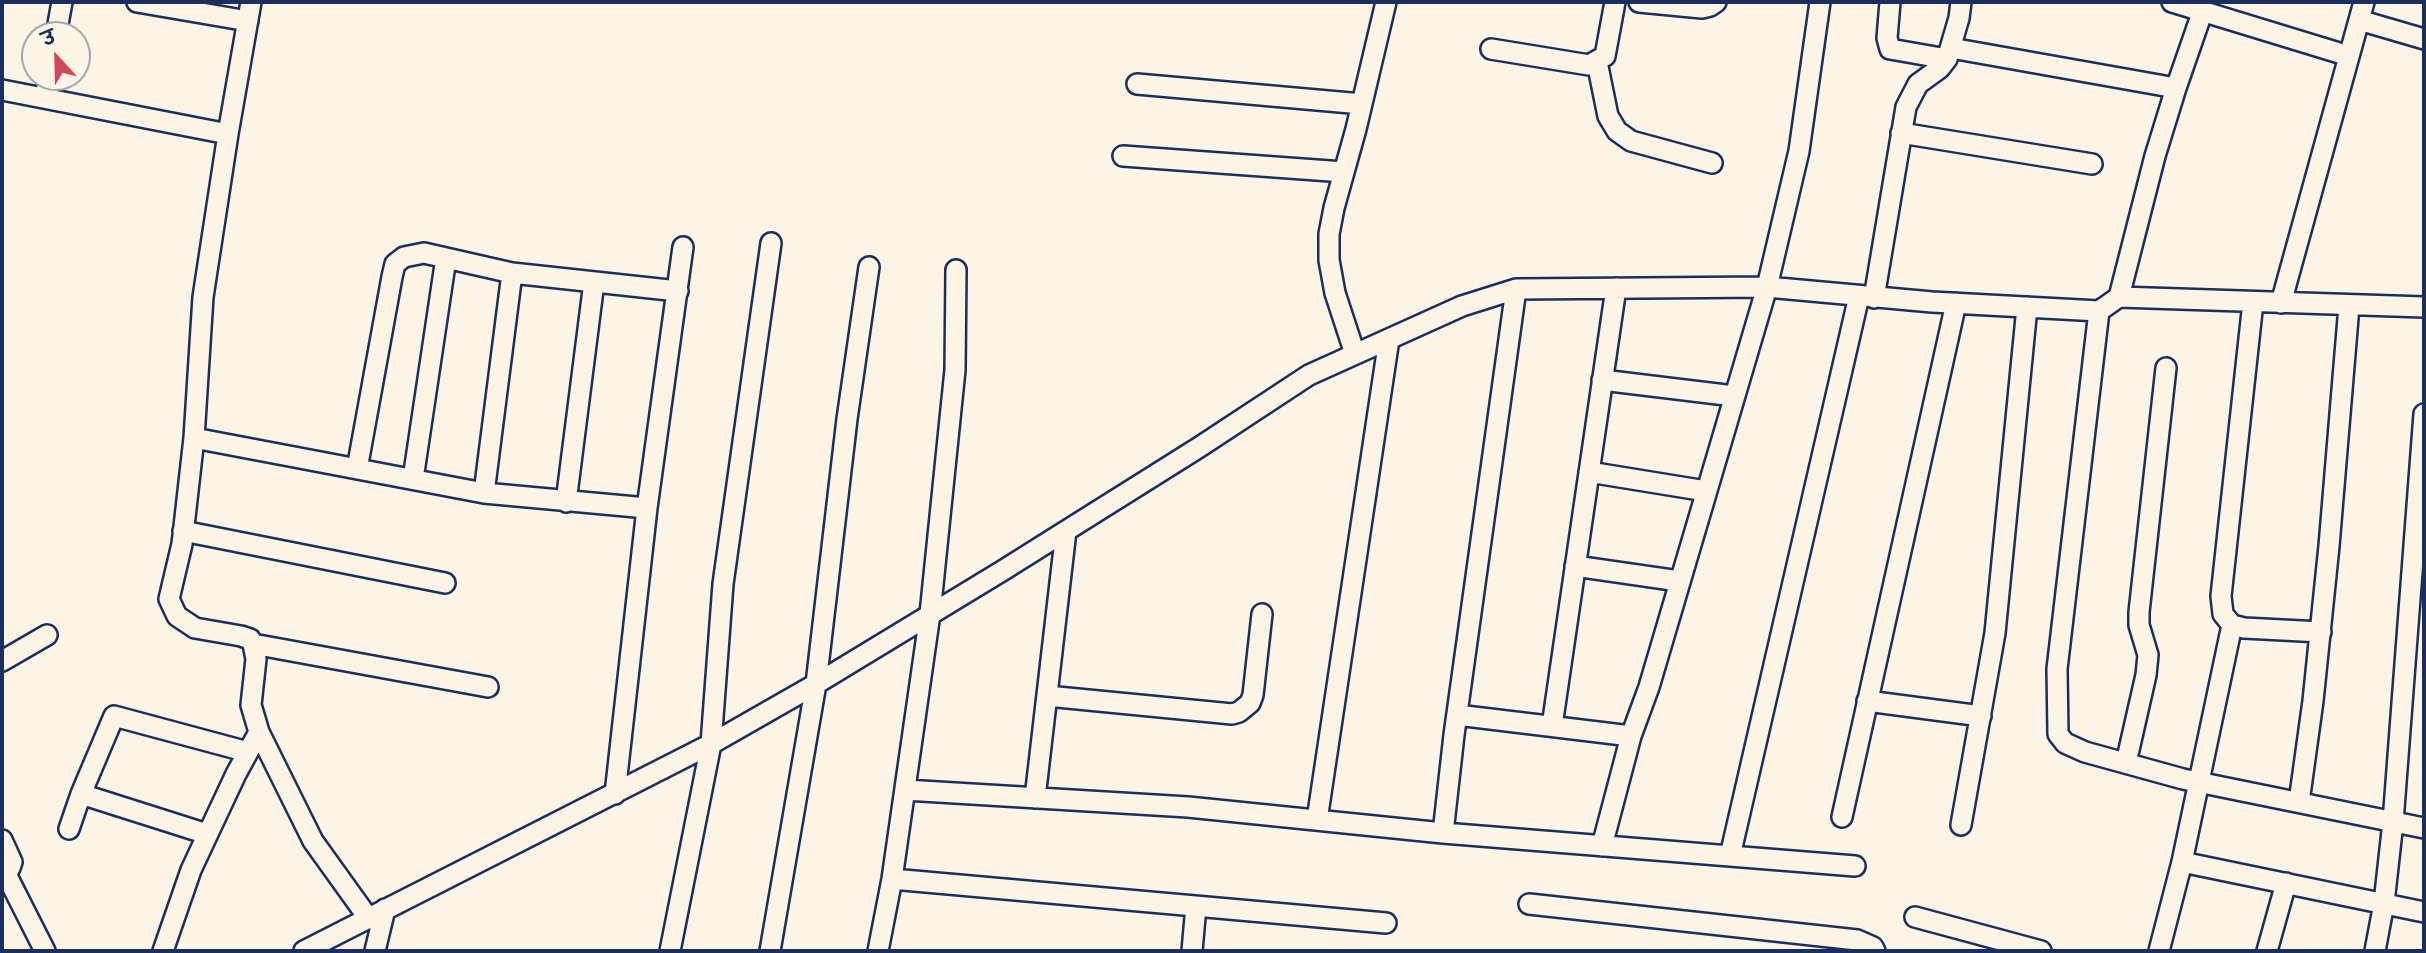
<!DOCTYPE html>
<html>
<head>
<meta charset="utf-8">
<style>
  body { margin:0 }
  #map { position:relative; width:2426px; height:953px; overflow:hidden; background:#fcf5e5; font-family:Pangolin,"Playpen Sans Deva",sans-serif }
  canvas { display:block }
  .frame { position:absolute; inset:0; border:4px solid #1b2f5e; pointer-events:none }
  .north { position:absolute; left:21px; top:21px; width:70px; height:70px; box-sizing:border-box; background:#fcf5e5; border:2px solid #a2a6af; border-radius:50%; rotate:338deg; font-size:19px; font-weight:700; line-height:28px; text-align:center; color:#1b2f5e }
  .north::after { content:''; display:block; margin:auto; width:24px; height:32px; background:#d1495b; clip-path:polygon(50% 0,100% 100%,50% 72%,0 100%) }
</style>
</head>
<body>
<div id="map">
<canvas width="2426" height="953"></canvas>
<div class="frame"></div>
<div class="north">उ</div>
</div>
<script>
const c = document.querySelector('canvas').getContext('2d');
c.lineJoin = 'round';
const poly = rows => new Path2D(rows.map(r => 'M' + r).join(''));
function trace(path, color, width, dash) { c.strokeStyle = color; c.lineWidth = width; c.lineCap = dash ? 'butt' : 'round'; c.setLineDash(dash || []); c.stroke(path); }
const minor = poly([
  [137,2,248,21],
  [1639,2,1702,8,1710,6,1716,2],
  [1890,2,1887,38,1890,49,1947,59],
  [2172,2,2349,56],
  [2359,20,2424,39],
  [56,35,62,2],
  [1951,48,2176,88],
  [1491,49,1589,65,1605,56,1615,2],
  [1597,62,1608,116,1617,131,1631,141,1712,163],
  [1137,84,1362,104],
  [2,90,228,134],
  [45,98,49,77],
  [1901,133,2092,164],
  [1123,156,1344,172],
  [2119,297,2155,156,2176,88,2202,13],
  [1874,298,1906,107,1918,84,1940,68,1947,59,1959,18,1961,2],
  [2253,302,2221,596,2223,614,2232,625,2244,628,2321,632],
  [2281,303,2364,2],
  [2099,311,2057,669,2058,734,2065,743,2085,752,2183,779,2424,828],
  [1355,354,1335,293,1329,260,1329,234,1334,208,1356,129,1386,2],
  [1602,380,1734,396],
  [194,438,484,493,647,508],
  [357,469,392,277,395,264,404,257,424,253,512,273,678,291],
  [1589,472,1706,491],
  [413,479,446,258],
  [484,493,512,273],
  [566,502,594,282],
  [183,531,445,583],
  [1575,566,1679,581],
  [253,644,488,687],
  [2,661,47,635],
  [1047,696,1232,714,1239,712,1250,703,1253,695,1262,614],
  [1867,701,1981,716],
  [1457,715,1631,736],
  [1552,726,1616,288],
  [259,732,313,841,369,919],
  [2126,763,2146,675,2148,655,2139,625,2139,612,2166,368],
  [905,790,1188,807,1443,833,1855,866],
  [81,794,207,834],
  [615,794,647,508,683,247],
  [1035,798,1066,531],
  [2299,802,2313,701,2329,546,2349,306],
  [1842,817,1956,303],
  [1317,820,1389,339],
  [1961,825,1995,633,2027,307],
  [69,829,81,794,114,716,248,752],
  [1443,833,1454,735,1516,289],
  [2,840,12,862,10,868,2,874],
  [1602,846,1631,736,1649,687,1767,287,1799,151,1820,2],
  [1730,856,1859,296],
  [2182,862,2424,912],
  [5,872,45,951],
  [892,879,1386,923],
  [1529,904,1857,940,1873,947,1875,951],
  [1915,917,2041,951],
  [163,951,191,870,236,774,259,732,251,705,256,659,253,644,250,639,241,636,195,628,177,616,169,599,182,544,194,438,203,297,228,134,251,2],
  [304,951,711,744,816,684,1002,571,1198,448,1309,375,1462,306,1516,289,1767,287,1932,302,2099,311,2119,297,2424,307],
  [375,951,385,909],
  [670,951,711,744,723,584,771,243],
  [770,951,816,684,847,419,869,267],
  [878,951,892,879,930,614,955,370,956,270],
  [1192,951,1196,906],
  [2159,951,2182,862,2232,625],
  [2267,951,2286,883],
  [2375,951,2384,903,2393,822,2424,414]
]);
trace(minor, '#1b2f5e', 24);
trace(minor, '#fcf5e5', 19);
</script>
</body>
</html>
